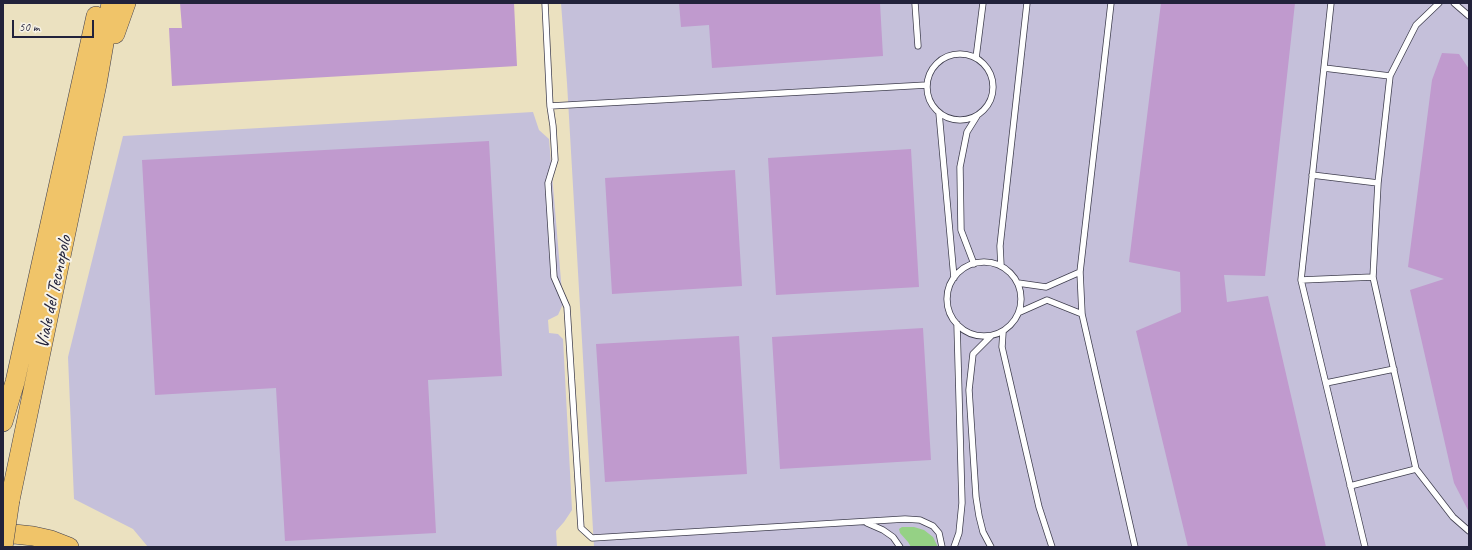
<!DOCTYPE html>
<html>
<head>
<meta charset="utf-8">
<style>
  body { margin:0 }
  #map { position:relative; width:1472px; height:550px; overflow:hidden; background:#ebe1c0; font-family:Caveat,sans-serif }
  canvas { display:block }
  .frame { position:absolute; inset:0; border:4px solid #22223b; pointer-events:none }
  .scale { position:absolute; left:12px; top:20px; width:82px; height:18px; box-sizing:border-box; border:2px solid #22223b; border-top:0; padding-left:5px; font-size:12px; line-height:14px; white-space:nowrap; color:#22223b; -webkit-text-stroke:3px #f7f3e8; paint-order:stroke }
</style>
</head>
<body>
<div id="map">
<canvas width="1472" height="550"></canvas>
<div class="frame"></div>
<div class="scale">50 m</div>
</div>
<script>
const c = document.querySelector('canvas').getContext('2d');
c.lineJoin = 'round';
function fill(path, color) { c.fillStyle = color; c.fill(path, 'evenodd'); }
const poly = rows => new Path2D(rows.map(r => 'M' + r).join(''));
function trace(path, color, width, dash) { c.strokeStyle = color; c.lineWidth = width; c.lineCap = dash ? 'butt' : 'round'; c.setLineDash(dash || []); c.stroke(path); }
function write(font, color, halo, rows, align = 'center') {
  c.font = font + ' Caveat,sans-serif'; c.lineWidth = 4; c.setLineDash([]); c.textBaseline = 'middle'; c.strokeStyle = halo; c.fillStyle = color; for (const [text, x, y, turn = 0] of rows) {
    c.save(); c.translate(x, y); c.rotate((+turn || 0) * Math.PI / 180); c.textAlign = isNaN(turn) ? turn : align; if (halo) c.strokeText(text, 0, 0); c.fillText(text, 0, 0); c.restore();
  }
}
fill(poly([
  [561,3,1469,3,1469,547,594,547,567,83],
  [533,112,539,130,549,139,563,304,558,315,548,320,549,333,558,334,563,339,572,510,564,522,556,531,557,547,148,547,133,529,74,499,68,357,123,136]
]), '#c5c0da');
fill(poly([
  [902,527,914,527,924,530,933,537,938,547,911,547,908,542,900,533,899,529]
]), '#95d185');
fill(poly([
  [180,3,514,3,517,66,172,86,169,28,182,28],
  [679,3,880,3,883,56,712,68,709,25,681,27],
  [1161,3,1295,3,1265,276,1224,275,1227,302,1268,296,1326,547,1188,547,1136,331,1181,312,1180,272,1129,262],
  [1442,53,1459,54,1469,69,1469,512,1454,483,1410,290,1444,279,1408,267,1432,80],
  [489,141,502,376,428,380,436,533,285,541,276,388,155,395,142,160],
  [911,149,919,287,776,295,768,158],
  [735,170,742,286,612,294,605,178],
  [923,328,931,460,780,469,772,337],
  [739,336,747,474,605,482,596,344]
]), '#c09ace');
const lane = poly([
  [545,3,550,106],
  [915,3,918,46],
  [1111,3,1080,272,1082,314,1135,547],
  [1331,3,1301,280,1365,547],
  [1439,3,1416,25,1390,76,1378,183,1373,277,1416,469,1453,517,1469,531],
  [1454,3,1469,16],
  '927 87a33 33 0 1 1 66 0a33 33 0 1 1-66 0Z',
  [976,58,983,3],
  [1324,68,1390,76],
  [927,85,550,106,553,126,555,160,548,183,554,277,567,307,581,528,592,538,905,519,920,520,933,526,939,533,942,547],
  [939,113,954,278],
  [1312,175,1378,183],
  '947 299a37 37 0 1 1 74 0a37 37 0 1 1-74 0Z',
  [974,264,961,230,960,167,967,132,977,116],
  [1001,266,1000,246,1027,3],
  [1301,280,1373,277],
  [1018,283,1046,287,1080,272],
  [1020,312,1047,300,1082,314],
  [1003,332,1002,347,1039,507,1052,547],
  [1326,383,1394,369],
  [1350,486,1416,469],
  [867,523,883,530,893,537,900,547],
  [954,547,959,533,962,503,957,324],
  [991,547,983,532,979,516,976,497,969,390,973,354,991,336]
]);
const highway = poly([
  [115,34,126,3],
  [3,422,15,382,96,16],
  [10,500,97,84,111,3],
  [3,535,14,534,33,536,51,540,69,547]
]);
trace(lane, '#403f4f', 7);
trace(highway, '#403f4f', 20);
trace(lane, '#fff', 5.5);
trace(highway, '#f0c469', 19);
const highwayBridge = poly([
  [3,547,10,500]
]);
trace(highwayBridge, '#403f4f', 20, []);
trace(highwayBridge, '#f0c469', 19);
write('19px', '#22223b', '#f7f3e8', [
  ["Viale del Tecnopolo",54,292,-78]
]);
</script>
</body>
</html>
